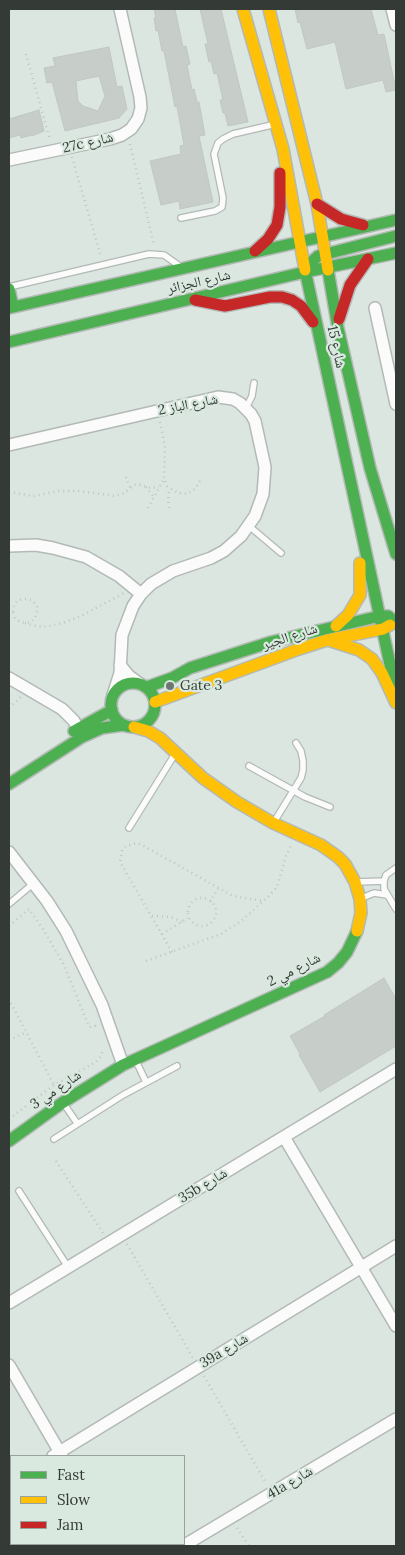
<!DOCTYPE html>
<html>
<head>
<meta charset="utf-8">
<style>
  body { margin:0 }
  #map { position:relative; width:405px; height:1555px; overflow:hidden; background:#dce6e0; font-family:Lora,serif }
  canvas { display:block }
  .frame { position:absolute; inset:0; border:10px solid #343a36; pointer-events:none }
  .legend { position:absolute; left:10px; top:1455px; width:175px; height:90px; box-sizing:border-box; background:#d9e9df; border:1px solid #97a39b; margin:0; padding:6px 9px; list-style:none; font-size:15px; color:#343a36 }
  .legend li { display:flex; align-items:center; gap:10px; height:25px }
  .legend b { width:25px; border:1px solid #97a39b }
</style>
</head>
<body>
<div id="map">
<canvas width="405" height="1555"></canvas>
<div class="frame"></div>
<ul class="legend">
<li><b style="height:6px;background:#4caf50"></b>Fast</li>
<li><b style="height:6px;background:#ffc107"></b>Slow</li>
<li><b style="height:6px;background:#c62828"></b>Jam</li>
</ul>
</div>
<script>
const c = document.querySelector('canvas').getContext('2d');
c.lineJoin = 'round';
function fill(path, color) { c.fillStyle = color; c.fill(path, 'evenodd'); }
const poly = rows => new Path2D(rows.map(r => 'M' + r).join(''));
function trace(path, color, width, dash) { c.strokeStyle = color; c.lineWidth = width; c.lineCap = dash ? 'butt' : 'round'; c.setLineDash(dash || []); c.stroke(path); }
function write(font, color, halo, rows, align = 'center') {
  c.font = font + ' Lora,"Noto Naskh Arabic",serif'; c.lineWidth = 4.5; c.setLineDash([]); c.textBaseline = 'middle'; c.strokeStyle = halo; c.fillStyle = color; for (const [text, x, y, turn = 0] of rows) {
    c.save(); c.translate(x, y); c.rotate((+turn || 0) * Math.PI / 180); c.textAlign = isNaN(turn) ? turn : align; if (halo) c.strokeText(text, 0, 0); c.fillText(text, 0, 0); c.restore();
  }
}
const building = poly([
  [154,9,175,9,183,47,186,46,190,64,187,65,192,90,194,89,197,102,199,102,205,135,199,136,213,202,180,209,179,201,161,205,150,161,181,154,180,146,184,145,177,106,175,107,164,51,162,51,158,30,156,31,154,18,156,18,154,9],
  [200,9,221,9,248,122,228,126,225,113,223,113,220,100,223,100,217,73,214,74,211,61,209,62,205,44,208,44,200,9],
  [295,9,371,9,378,35,384,34,396,90,386,92,383,80,346,89,335,42,307,49,300,22,298,23,295,9],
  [109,47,117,87,122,86,127,109,119,118,65,131,52,82,47,83,44,68,55,66,53,58,109,47],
  [99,76,105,96,98,111,83,106,78,101,76,81,99,76],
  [39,110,44,131,32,136,32,135,21,138,20,135,9,138,9,119,39,110],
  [384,978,396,999,396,1046,320,1092,299,1055,300,1054,290,1036,325,1016,324,1015,384,978]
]);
fill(building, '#c7ceca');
trace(building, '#c0c7c3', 1);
const lane = poly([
  [181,218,215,211,222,207,223,198,214,154,218,143,223,139,233,134,276,124],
  [9,287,149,254,164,255,181,267],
  [246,408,252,396,254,383],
  [249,526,281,553],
  [249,766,305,797,330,807],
  [274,822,301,778,303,770,303,761,301,751,296,743],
  [129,828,175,754],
  [396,868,386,875,384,881,384,889,396,909],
  [356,882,384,881],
  [362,898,374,893,387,895],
  [9,904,34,883],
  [136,1061,146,1082],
  [64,1104,77,1123],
  [54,1139,123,1095,177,1066],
  [19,1191,68,1267]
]);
const street = poly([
  [392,9,396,25],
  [9,160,110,139,122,135,131,129,138,119,141,108,140,97,120,9],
  [375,308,396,404],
  [9,445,218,397,233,399,240,403,251,414,255,421,265,467,263,494,255,516,241,536,224,551,211,558,173,571,151,584,141,594,133,606,122,635,120,673,113,695],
  [9,546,36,545,53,548,86,557,119,576,141,594],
  [120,665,129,676,140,684],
  [9,678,62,709,74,721,78,729],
  [9,852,47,901,66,931,102,1005,123,1065],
  [284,1137,396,1326],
  [9,1303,396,1069],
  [9,1365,62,1456],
  [53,1456,396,1246],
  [9,1483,11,1481],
  [115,1544,116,1546],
  [183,1546,396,1419]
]);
const fast = poly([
  [305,270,396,692],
  [328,270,338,328,370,468,396,554],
  [305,272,308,265,318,256,396,236],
  [9,289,13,307],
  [9,308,396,220],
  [9,342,305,272,396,253],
  '111 705a22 22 0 1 1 44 0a22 22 0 1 1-44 0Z',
  [147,687,172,678,190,668,271,642,380,616,388,616,396,623],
  [74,731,112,710],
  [9,784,82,737,102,728,124,725],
  [9,1141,62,1103,123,1065,327,972,338,963,347,952,357,931]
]);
const slow = poly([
  [243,9,283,149,305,270],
  [269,9,317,204,328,270],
  [336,626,348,615,360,595,360,563],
  [331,641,359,650,372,659,382,673,396,703],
  [155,702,299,649,327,640,383,629,390,625],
  [134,727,148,731,160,738,203,778,237,802,273,823,321,845,338,857,345,864,355,882,360,899,361,913,357,931]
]);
const jam = poly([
  [317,204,341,219,363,225],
  [255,251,268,239,277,225,280,207,280,173],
  [195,300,225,306,270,297,282,297,292,300,301,306,313,322],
  [339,319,350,285,368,259]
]);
trace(lane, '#b3b9b5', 8);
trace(street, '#b3b9b5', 14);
trace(fast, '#b3b9b5', 14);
trace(slow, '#b3b9b5', 14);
trace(jam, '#b3b9b5', 14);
trace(poly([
  [26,54,50,140],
  [130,144,154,245],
  [72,157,101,257],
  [160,422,165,446,164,478,167,486,178,493,187,494,195,489,200,481],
  [126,477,130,487],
  [146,487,153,496],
  [9,492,33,496,59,491,79,491,115,496,124,493,134,485,138,484,150,488,159,487],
  [148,508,164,479],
  [169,508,168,495,170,489],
  [9,610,13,612,15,618,19,621,25,623,31,622,35,618,37,612,37,606,33,601,28,599,22,599,17,601,14,606,13,612],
  [25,623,31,625,44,627,63,623,81,616,124,593],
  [9,708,21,697],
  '188 912a14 14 0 1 1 28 0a14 14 0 1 1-28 0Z',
  [210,902,219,887],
  [152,916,171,917,182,922],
  [9,926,29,909,43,929,64,965,89,1027,95,1026,97,1028],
  [162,934,188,918],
  [172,952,120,862,122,851,126,846,137,843,142,845,233,896,263,901],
  [146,961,221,934,240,922,268,897,277,887,286,856,291,845],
  [11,1003,54,1085],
  [9,1040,27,1032],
  [9,1119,54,1085,96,1062,100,1057,104,1049],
  [56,1161,103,1233],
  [127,1244,193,1358],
  [204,1376,266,1483],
  [237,1528,249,1546]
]), '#c2c4c2', 2.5, [1, 4]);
trace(lane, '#fafbfa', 5.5);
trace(street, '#fafbfa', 11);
trace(fast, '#4caf50', 11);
trace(slow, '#ffc107', 11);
trace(jam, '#c62828', 11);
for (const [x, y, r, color] of [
  [170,686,5,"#6f7672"]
]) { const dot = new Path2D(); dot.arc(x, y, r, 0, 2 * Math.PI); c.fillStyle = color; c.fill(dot); trace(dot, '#d9e9df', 2); }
write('14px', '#343a36', '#d9e9df', [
  ["27c شارع",88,143,-13],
  ["شارع الجزائر",199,282,-13],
  ["شارع 15",336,347,78],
  ["شارع الباز 2",188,405,-11],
  ["شارع الجير",290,637,-18],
  ["شارع مي 2",294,970,-27],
  ["شارع مي 3",56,1090,-34],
  ["35b شارع",203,1186,-31],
  ["39a شارع",224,1351,-31],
  ["41a شارع",290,1483,-31]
]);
write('14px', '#343a36', '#d9e9df', [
  ["Gate 3",180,686]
], 'left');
</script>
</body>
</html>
